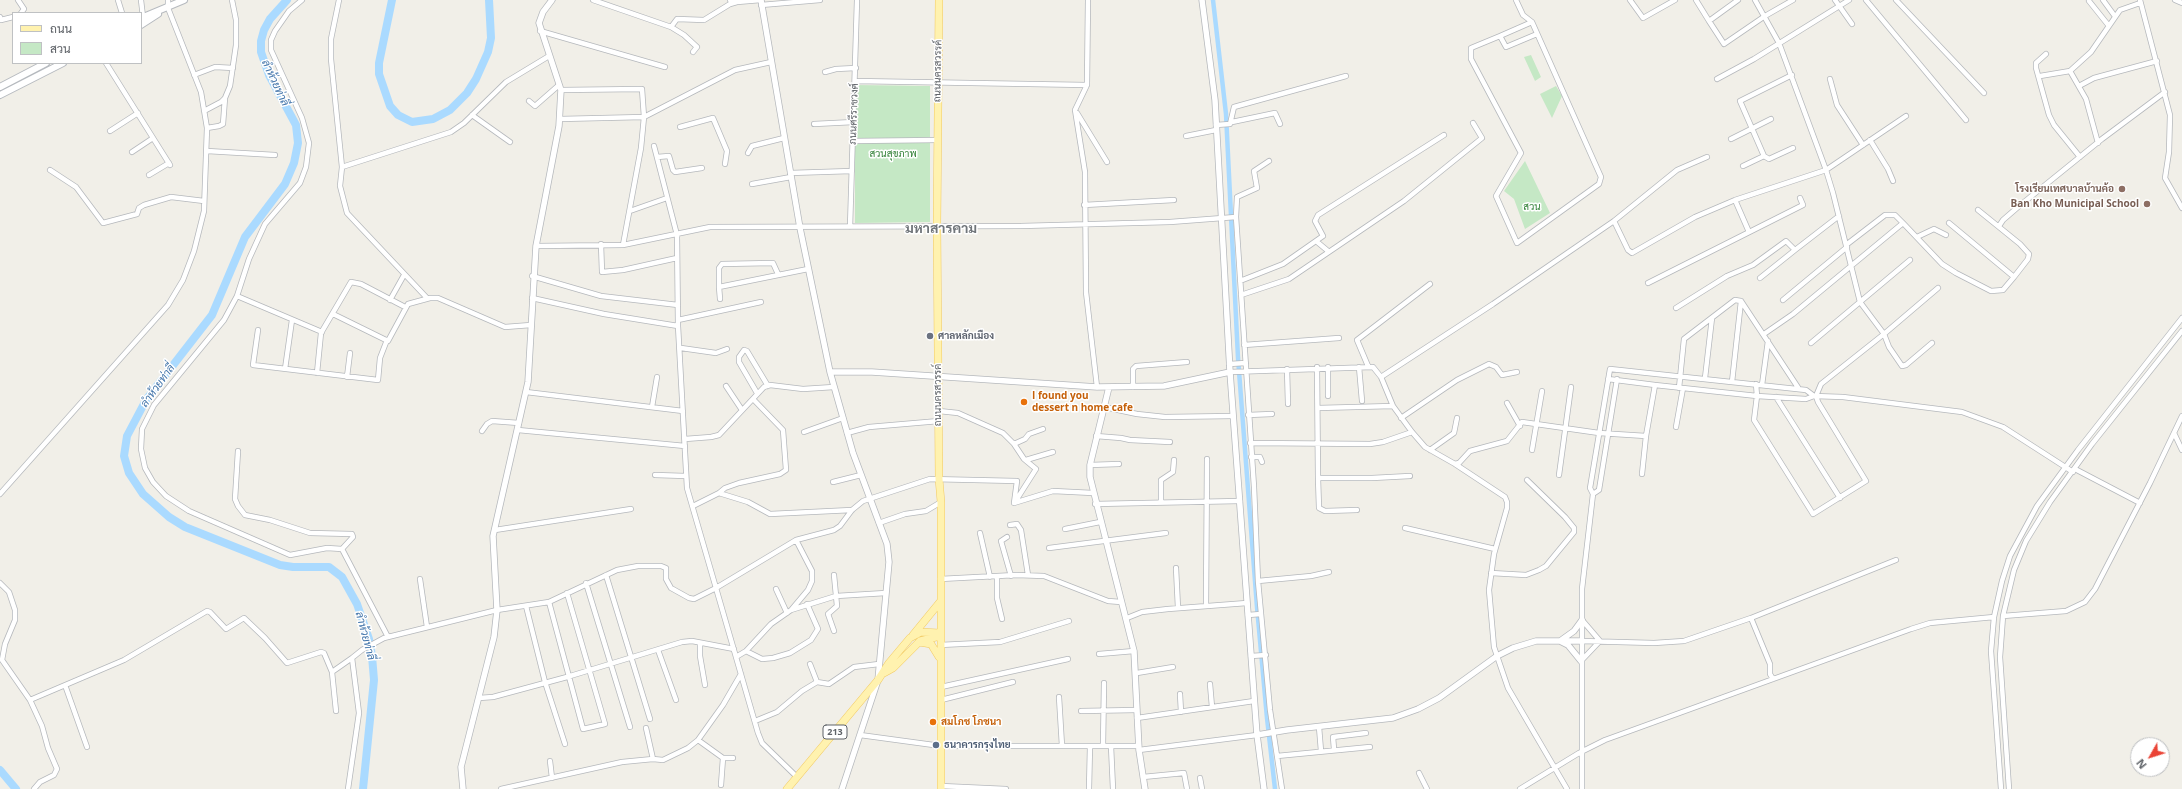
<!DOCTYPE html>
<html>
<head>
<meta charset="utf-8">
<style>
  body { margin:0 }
  #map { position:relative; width:2182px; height:789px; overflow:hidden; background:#f1efe8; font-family:"Open Sans",Sarabun,sans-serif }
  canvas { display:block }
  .legend { position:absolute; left:12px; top:12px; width:130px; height:52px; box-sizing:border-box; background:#fff; border:1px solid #bfc1c3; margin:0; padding:5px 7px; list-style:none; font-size:12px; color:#5f6368 }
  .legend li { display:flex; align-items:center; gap:8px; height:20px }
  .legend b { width:20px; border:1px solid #bfc1c3 }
  .north { position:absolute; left:2130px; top:737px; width:40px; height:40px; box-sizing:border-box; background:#fff; border:1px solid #bfc1c3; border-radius:50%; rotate:231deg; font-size:11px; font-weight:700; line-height:16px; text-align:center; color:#5f6368 }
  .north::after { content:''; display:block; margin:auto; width:14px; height:18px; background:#ea4335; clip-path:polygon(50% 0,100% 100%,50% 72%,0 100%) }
</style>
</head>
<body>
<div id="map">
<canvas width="2182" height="789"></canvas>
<ul class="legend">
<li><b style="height:5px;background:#fff2af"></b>ถนน</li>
<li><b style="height:11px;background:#c5e8c5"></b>สวน</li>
</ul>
<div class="north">N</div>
</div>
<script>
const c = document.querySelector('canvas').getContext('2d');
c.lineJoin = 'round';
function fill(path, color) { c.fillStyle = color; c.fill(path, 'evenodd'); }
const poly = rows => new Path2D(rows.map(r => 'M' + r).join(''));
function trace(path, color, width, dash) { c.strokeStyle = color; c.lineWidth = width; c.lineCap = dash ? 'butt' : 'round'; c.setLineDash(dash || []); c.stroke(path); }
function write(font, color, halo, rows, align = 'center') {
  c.font = font + ' "Open Sans",Sarabun,sans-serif'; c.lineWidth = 3; c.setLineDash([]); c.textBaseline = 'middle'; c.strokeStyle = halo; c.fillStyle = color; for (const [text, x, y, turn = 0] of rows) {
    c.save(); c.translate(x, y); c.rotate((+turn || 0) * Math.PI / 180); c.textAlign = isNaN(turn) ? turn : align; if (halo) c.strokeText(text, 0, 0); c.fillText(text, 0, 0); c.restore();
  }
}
fill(poly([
  [1531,55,1541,77,1535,81,1524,57],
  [855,85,930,86,930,222,855,223],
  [1556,86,1562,96,1552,118,1540,94],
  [1525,161,1550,213,1525,229,1514,199,1504,191]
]), '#c5e8c5');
trace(poly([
  [1213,0,1226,114,1238,358,1257,607,1267,718,1275,789]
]), '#aadaff', 4.5);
trace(poly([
  [287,0,270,19,264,30,261,41,261,52,269,75,296,125,298,143,294,163,285,184,245,237,212,315,146,400,127,436,124,456,129,473,143,494,169,517,185,527,280,565,293,567,329,567,342,577,357,604,369,639,372,656,374,680,363,789],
  [392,0,379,63,379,74,390,106,398,115,412,122,433,119,450,110,467,93,476,79,488,52,491,38,489,0],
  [0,770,16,789]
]), '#aadaff', 8);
const minor = poly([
  [18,0,24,9,21,13],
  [118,0,122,13],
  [141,0,143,17],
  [302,0,289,11,275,31,271,40,271,50,302,118,309,143,306,167,300,183,265,224,249,259,237,296,224,320,154,405,142,429,141,449,145,468,153,482,166,496,189,511,290,555,327,548,342,549],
  [339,0,331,39,331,59,342,167,451,132,464,123,506,82,549,56],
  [593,0,671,27,684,35,697,47,693,52],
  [730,0,737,2,761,0],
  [1088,0,1087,85,1075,110,1085,172,1086,292,1097,387],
  [1630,0,1643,18,1675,0],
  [1696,0,1709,21],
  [1738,0,1709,21,1724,44,1765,16,1793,0],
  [1835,0,1852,24],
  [1866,0,1966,120],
  [1896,0,1984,93],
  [2103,0,2114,15],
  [2140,0,2170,115,2169,152,2165,178,2182,208],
  [2175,0,2182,3],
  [2089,1,2109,26],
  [761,5,820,0],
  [0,17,1,20,13,17],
  [1532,22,1500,36,1506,47,1537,34],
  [671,27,677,19,704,20,730,4,737,2],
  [540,31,665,67],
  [1500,36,1471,48,1471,59,1521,153,1496,196,1517,243,1599,184,1601,177,1532,22,1523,15,1516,0],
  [2046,54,2036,63,2036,68,2049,115,2054,125,2080,157],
  [106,63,170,165],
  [825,72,836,69,856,68],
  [194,75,215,67,233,68],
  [1792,75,1740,101,1764,156,1769,159,1793,148],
  [2040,76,2070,71],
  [1717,79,1754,59,1849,0],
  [1830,79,1837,105,1863,145],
  [855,81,1087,85],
  [2079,86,2094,78,2157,61],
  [561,90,642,89,644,117,641,148,623,245],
  [529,101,535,106,559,85],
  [204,111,221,102,225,98,230,86,236,45,236,20,232,0],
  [1077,113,1107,162],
  [472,115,510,142],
  [560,119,644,117,735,70,771,62],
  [1232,122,1275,113,1280,124],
  [814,124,854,122],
  [1216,125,1230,124,1234,107,1346,76],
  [680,127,713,118,727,151,725,164],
  [207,128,219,126,223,124,225,98],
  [110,131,138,113],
  [1186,136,1216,130],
  [1731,139,1771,119],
  [1870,140,1888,169,1893,181],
  [853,141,937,140],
  [2098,143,2086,99,2070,71,2091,52,2120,10,2140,3],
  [654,146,677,235,678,326,687,488,758,733,762,743,797,777],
  [207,151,275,155],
  [132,152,153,138],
  [748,153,752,146,784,138],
  [657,157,669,156,673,170,675,172,702,168],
  [1269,161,1254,171,1257,188,1237,197,1236,217,1254,487,1258,581,1270,710,1282,789],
  [1743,166,1764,156],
  [342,167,340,186,347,213,427,298],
  [50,170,76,187,103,223,137,214,139,208,144,205,171,197,204,201],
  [790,173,852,171],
  [149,175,169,163],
  [752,184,791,177],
  [1735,200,1826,170,1906,116],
  [1084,205,1174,200],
  [1978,210,2020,244,2029,254,2028,259,2014,277],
  [630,211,667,198],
  [1614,221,1628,250,1632,253,1695,217,1735,200,1749,232],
  [1999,226,2003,220,2018,207,2102,139,2165,92],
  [850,227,857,0],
  [1917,237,1934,229,1946,235],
  [1316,241,1328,251],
  [601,244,602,272,623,270,677,258],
  [1846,245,1885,215,1895,215,1903,223],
  [536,246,623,245,710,227,1021,226,1170,222,1236,217],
  [778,274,773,263,722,264,719,268,719,287,808,269],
  [532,276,601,296,678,305],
  [1760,278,1795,250],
  [1240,281,1283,264,1323,236,1315,221,1318,215,1444,135],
  [1648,283,1803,205,1800,198],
  [719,287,720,299],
  [1241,295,1289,279,1404,201,1482,138,1473,123],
  [237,296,322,332],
  [532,298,604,314,678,326],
  [390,300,404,275],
  [1783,300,1847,247],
  [1676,308,1727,276,1753,265,1786,241,1795,250,1839,216],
  [333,314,388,341,408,304,430,298,438,298,505,327,531,325],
  [678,320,761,302],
  [258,330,253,365,378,380,380,358,387,340],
  [1764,334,1793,314,1903,223,1942,264,1956,273,1991,291,2003,290,2014,277,1949,223],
  [1811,343,1910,260],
  [1932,343,1906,365,1902,366,1889,347,1884,334,1938,288],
  [1244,345,1339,338],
  [681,348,716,353,727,349],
  [1229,364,1246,363],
  [1368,366,1357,340,1430,284],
  [1317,367,1318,478,1372,478,1410,476],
  [1328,367,1328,396],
  [1359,367,1362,401],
  [285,369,292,320],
  [1287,369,1288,404],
  [1230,372,1373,367,1381,377,1393,406,1412,432,1425,447,1455,464,1459,463,1470,451,1507,441,1522,422,1599,433,1646,436,1655,385,1608,379],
  [317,373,321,333,351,282,361,284,405,307],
  [347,377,350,353],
  [1381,377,1493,304,1614,221,1677,170,1707,157],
  [1705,378,1712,318],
  [1617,379,1599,490,1593,494,1590,488,1610,369,1806,390,1814,396],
  [1732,382,1741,301],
  [1756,384,1757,396,1806,399,1814,396,1843,397,1962,412,2003,427,2073,472],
  [1655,385,1757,396,1754,420,1813,514,1866,481,1818,402,1816,396,1821,384,1884,334,1860,302,1833,193,1826,170,1779,43,1755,0],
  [1762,385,1768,341],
  [726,386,742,410],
  [1133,387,1133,369,1136,366,1187,362],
  [1679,388,1684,339,1735,300,1741,301,1799,389],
  [526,392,683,411],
  [757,393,739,362,739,357,744,350,747,351,768,386],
  [1776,397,1840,498],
  [1507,403,1520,426],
  [652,407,657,377],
  [1104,407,1137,414,1165,417,1233,416],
  [1318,408,1393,406],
  [939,411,958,413,1003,433,1014,444,1024,459,1036,469,1015,502],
  [1248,415,1272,414],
  [1401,418,1457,380,1489,364,1496,367,1502,375,1517,372],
  [1676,427,1683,388],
  [518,430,685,446],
  [482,431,487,424,492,421,519,423],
  [804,432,843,418],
  [847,433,869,427,939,421],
  [2174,433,2182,450],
  [1096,436,1121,438,1130,440,1170,442],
  [685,439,711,437,719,435,764,387,770,385,803,389,834,387],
  [1250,443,1370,444,1383,442,1412,432],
  [1014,444,1025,439,1029,434,1043,429],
  [1430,450,1454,433,1457,418],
  [1532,450,1542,391],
  [238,451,235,499,238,506,245,515,270,520,310,533,352,534,353,537,342,549,388,637],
  [1251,457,1260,457,1262,462],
  [1026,460,1053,452],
  [1455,464,1505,497,1507,502,1507,508,1494,554,1489,590,1494,647,1508,688,1567,789],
  [1090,465,1119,464],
  [2075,469,2140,503],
  [1642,474,1646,436],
  [655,475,686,476],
  [1559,475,1571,387],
  [1318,478,1319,508,1325,511,1357,510],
  [833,482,861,475],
  [719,493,748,502,770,514,852,510],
  [0,494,168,305,183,280,194,251,204,211,207,128,201,92,168,8,168,0],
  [1161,502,1161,480,1173,472,1174,460],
  [1095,504,1240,501],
  [693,506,719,493,725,488,739,483,780,474,786,470,783,430,753,399],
  [879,523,905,514,926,511,941,502],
  [1010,525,1017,524,1021,530,1028,575],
  [1405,528,1495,549],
  [1065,529,1100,522],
  [495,530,631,509],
  [980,533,990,577],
  [1007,537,1001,541,1011,576],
  [1049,548,1166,533],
  [1176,568,1178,608],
  [1491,573,1526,575,1539,570,1546,566,1574,532,1574,528,1565,517,1527,480],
  [606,575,650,719],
  [834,575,837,606,828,614,834,631],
  [997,577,997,598,1002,619],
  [420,579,427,627],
  [940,579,1016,575,1044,576,1108,601,1121,602],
  [1258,581,1311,576,1329,572],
  [0,583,9,592,15,610,15,620,5,644,2,660,30,700,42,726,48,748,57,769,54,775,40,782,34,789],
  [586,583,630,727],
  [776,589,787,613],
  [549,602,583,729,605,724,567,593],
  [1206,605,1207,459],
  [526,606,545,682,565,744],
  [792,609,808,590,812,581,812,571,796,540],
  [1248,615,1261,614],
  [2003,616,2066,611,2085,602,2095,589,2150,483,2182,416],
  [1127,618,1142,612,1168,609,1247,603],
  [1751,618,1770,664,1770,674,1773,679],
  [1582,620,1600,641],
  [1581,641,1654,643,1684,641,1751,618,1896,560],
  [700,643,700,656,705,685],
  [940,645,1000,642,1069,621],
  [658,650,676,700],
  [746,651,762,659,773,658,790,653,811,640,818,629,807,604],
  [1099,654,1134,651],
  [1251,656,1266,655],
  [736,657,746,651,771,624,791,610,836,596,886,593],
  [1581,661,1600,641],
  [332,672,352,658],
  [1137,673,1173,667],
  [817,682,829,684,854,667,879,664],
  [1210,684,1212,707],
  [65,685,87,747],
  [941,687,1068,659],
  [1180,694,1181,712],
  [1059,697,1062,746],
  [479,698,493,697,567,677,682,642,692,641,734,649],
  [30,700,124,660,207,611,210,612,226,629,244,618,265,638,287,663,321,652,324,653,332,672,336,711],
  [941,700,1013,682],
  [1081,711,1137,710],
  [1137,718,1254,701],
  [755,721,777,712,802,691,817,682,810,664],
  [1319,727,1321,751],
  [646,728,653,759],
  [860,735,941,746,1139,746],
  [698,740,723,758,733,758],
  [1103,746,1104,683],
  [1111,746,1113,789],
  [1334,749,1333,737,1366,733],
  [1139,750,1257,735],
  [1277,756,1370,747],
  [550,761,552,778],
  [1419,773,1427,789],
  [1143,777,1184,773,1187,789],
  [1200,778,1202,789],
  [721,785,723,758],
  [941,786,1006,789],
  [348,789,359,713,352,658,362,650,384,638,497,610,549,602,617,570,638,566,661,566,666,568,666,579,671,588,689,598,694,599,716,588,796,540,834,530,840,526,852,510,863,501,930,479,1017,481,1014,503,1053,491,1093,493],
  [501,789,622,762,653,759,663,760,688,748,698,740,723,705,741,674],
  [1089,789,1090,746],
  [1520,789,1579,753,1605,740,1911,629,1930,623,1994,617],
  [1582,789,1582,589,1593,494],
  [2001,789,1991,651,1994,617,2002,581,2010,556,2037,506,2078,450,2182,318],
  [2009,789,2000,657,2003,616,2014,570,2026,541,2050,502,2092,444,2182,331]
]);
const tertiary = poly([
  [761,0,800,228,830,372,853,453,887,544,889,562,878,680,842,789],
  [1202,0,1215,100,1230,372,1257,735,1264,789],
  [830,372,872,372,1097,387,1164,386,1230,372],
  [1109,387,1090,465,1090,477,1134,651,1139,750,1145,789],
  [1560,641,1574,631,1582,620],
  [1560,641,1568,645,1581,661],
  [1257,735,1287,730,1393,718,1418,709,1439,698,1497,656,1513,648,1536,641,1581,641],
  [463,789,461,767,494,637,497,610,493,536,528,382,536,246,559,126,561,90,539,23,543,12,552,0]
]);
const secondary = poly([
  [141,18,184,0],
  [141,25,158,14],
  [0,87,46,63],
  [0,95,63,63]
]);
const primary = poly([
  [939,0,937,225,939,479,941,502,941,789],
  [913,635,940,602],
  [919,642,931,644,939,657],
  [884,673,893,668,920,641,940,636],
  [787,789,878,680,889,663,910,638,921,632,940,633]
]);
trace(minor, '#b5b8bc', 6);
trace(tertiary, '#b5b8bc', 7);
trace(secondary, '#b6babf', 8);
trace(primary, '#f2c960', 8);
trace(minor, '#fff', 4.5);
trace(tertiary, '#fff', 5.5);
trace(secondary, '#fff', 6);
trace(primary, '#fff2af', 7);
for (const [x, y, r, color] of [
  [2122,189,4,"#8d6e63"],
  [2147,204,4,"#8d6e63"],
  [930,336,4,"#6b7280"],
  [1024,402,4,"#e8710a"],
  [933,722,4,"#e8710a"],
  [936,745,4,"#5c6f8a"]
]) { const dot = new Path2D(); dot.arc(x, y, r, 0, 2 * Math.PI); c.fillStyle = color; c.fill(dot); trace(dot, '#fff', 1.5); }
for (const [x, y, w] of [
  [835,732,24]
]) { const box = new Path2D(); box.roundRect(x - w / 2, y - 7, w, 14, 3); c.fillStyle = '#fff'; c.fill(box); trace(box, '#5f6368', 1); }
write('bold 9px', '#5f6368', null, [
  ["213",835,732]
]);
write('10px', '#5f6368', '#fff', [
  ["ถนนนครสวรรค์",938,71,-89],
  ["ภนนศรีราชวงศ์",854,114,-88],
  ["ถนนนครสวรรค์",938,395,-90]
]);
write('10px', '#348238', '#fff', [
  ["สวนสุขภาพ",893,154],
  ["สวน",1532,207]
]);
write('bold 10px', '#785e54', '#fff', [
  ["โรงเรียนเทศบาลบ้านค้อ",2114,189],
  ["Ban Kho Municipal School",2139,204]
], 'right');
write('bold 10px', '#5b616d', '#fff', [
  ["ศาลหลักเมือง",938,336]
], 'left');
write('bold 10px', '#c56008', '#fff', [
  ["I found you",1032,396],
  ["dessert n home cafe",1032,408],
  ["สมโภช โภชนา",941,722]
], 'left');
write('bold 10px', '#4e5e75', '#fff', [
  ["ธนาคารกรุงไทย",944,745]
], 'left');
write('italic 11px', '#4174aa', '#fff', [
  ["ลำห้วยท่าลี่",275,83,65],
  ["ลำห้วยท่าลี่",158,386,-54],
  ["ลำห้วยท่าลี่",365,636,75]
]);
write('bold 14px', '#70757a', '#fff', [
  ["มหาสารคาม",941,229]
]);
</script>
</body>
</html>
